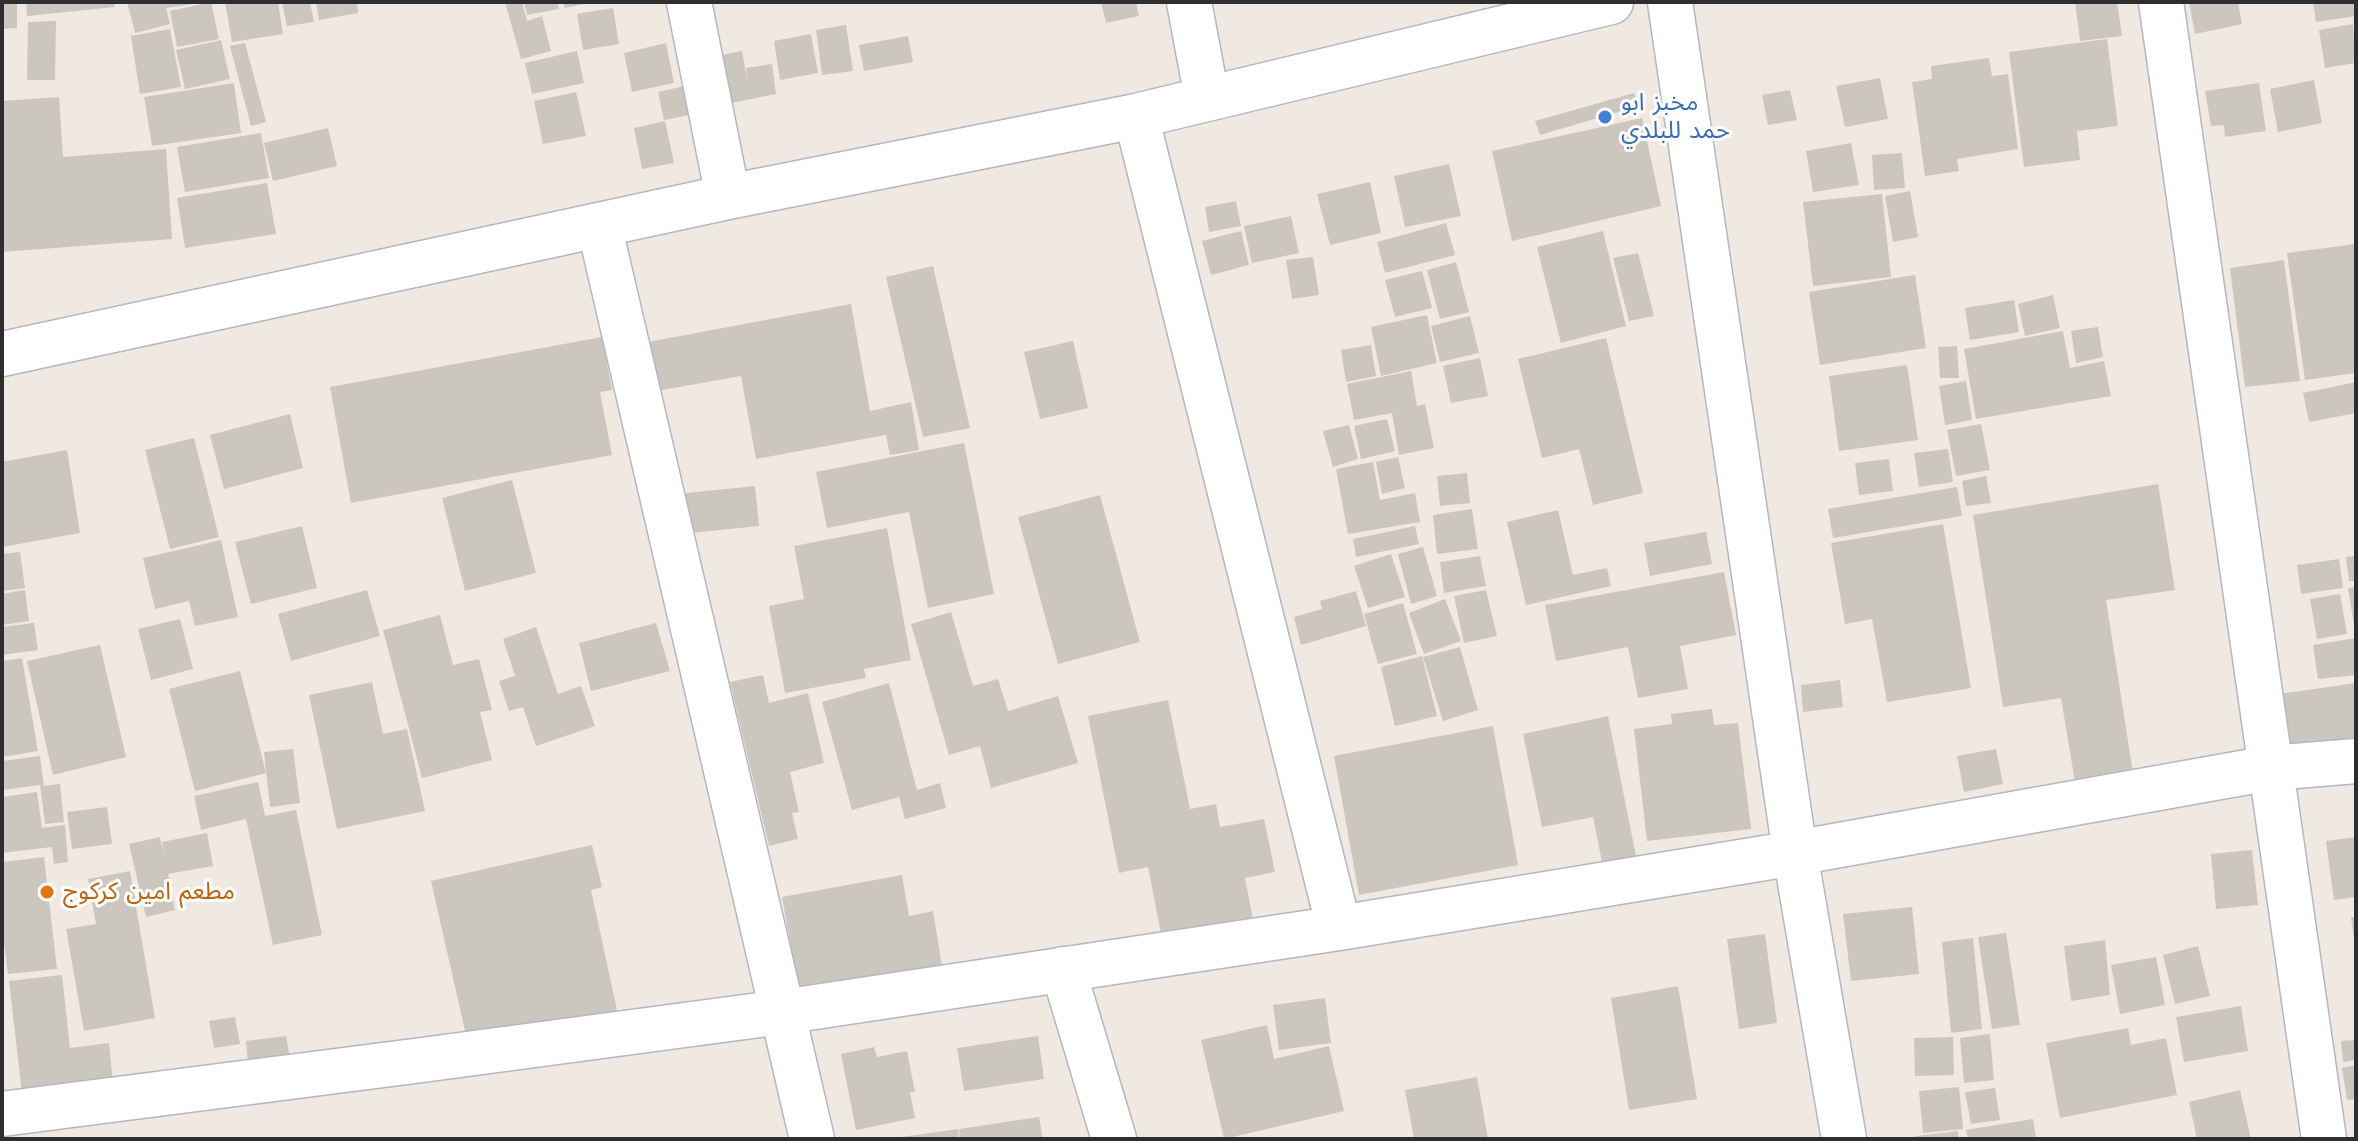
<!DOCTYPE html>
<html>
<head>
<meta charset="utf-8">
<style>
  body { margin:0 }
  #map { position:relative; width:2358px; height:1141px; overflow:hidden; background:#efe9e1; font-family:"Work Sans",sans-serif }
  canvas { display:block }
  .frame { position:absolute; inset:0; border:4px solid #2e2e2e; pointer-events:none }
</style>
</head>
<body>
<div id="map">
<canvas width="2358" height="1141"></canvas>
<div class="frame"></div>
</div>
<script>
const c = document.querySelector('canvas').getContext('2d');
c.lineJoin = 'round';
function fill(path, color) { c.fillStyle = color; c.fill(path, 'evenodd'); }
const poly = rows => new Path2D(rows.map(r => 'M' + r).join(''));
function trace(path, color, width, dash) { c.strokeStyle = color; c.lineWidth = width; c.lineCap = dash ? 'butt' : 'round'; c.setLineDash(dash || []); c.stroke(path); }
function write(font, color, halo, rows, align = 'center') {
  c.font = font + ' "Work Sans","Noto Sans Arabic",sans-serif'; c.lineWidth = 6; c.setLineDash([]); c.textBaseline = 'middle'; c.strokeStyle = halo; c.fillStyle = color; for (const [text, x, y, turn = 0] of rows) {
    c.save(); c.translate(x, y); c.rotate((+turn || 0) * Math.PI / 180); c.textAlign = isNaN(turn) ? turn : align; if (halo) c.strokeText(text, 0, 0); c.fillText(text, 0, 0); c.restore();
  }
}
fill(poly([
  [2,2,17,2,17,28,2,29],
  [26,2,114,2,115,7,27,16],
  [127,2,193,2,194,4,166,8,170,24,135,33],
  [211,2,219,39,177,47,170,11],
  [225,2,278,2,283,34,232,42],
  [282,2,310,2,314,22,287,26],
  [316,2,357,2,358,13,319,20],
  [505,2,522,2,527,21,542,16,551,51,521,59],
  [524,2,557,2,559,9,527,15],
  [563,2,588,2,588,3,565,8],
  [1101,2,1136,2,1139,16,1106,23],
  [2075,2,2117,2,2122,36,2080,41],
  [2189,2,2238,2,2242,24,2195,34],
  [2313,2,2356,2,2356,16,2316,22],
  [613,8,619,44,583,50,577,14],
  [56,21,55,80,27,80,28,22],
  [2353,24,2356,63,2325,68,2319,30],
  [846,25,853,71,822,75,816,30],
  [170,29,181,87,140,94,131,36],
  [811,34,818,73,780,80,774,41],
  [908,36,913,62,864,71,859,45],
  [2107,39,2118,126,2077,131,2080,160,2024,167,2009,52],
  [221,40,230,79,185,89,176,50],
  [245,43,266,122,251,126,230,46],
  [666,43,674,83,632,92,624,53],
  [577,51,584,83,532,94,525,63],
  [742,51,748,84,746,68,772,64,776,94,721,105,712,57],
  [1989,58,1992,76,2008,74,2018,149,1957,159,1959,171,1925,176,1912,82,1932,79,1931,66],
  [1880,78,1888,119,1845,127,1836,86],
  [2314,80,2322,123,2278,132,2270,89],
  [234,83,241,133,152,146,144,97],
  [2259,83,2266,131,2225,137,2224,125,2211,126,2205,91],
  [689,85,695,114,664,120,658,92],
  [1790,90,1797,120,1768,125,1762,95],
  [576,92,586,136,543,144,534,101],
  [1634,93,1639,106,1540,135,1535,121],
  [59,97,63,157,166,149,172,239,2,252,2,101],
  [1642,118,1661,206,1512,241,1492,151],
  [665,121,674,163,642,169,634,128],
  [328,128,337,166,273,181,264,143],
  [261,133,269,178,185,192,177,147],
  [1851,143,1859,185,1813,192,1806,151],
  [1902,153,1905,188,1874,190,1872,155],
  [1449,164,1461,216,1405,227,1394,176],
  [1370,182,1381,233,1330,245,1317,194],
  [267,183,276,234,185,248,177,198],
  [1910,191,1918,237,1893,242,1885,196],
  [1882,194,1891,277,1813,286,1803,202],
  [1236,201,1241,226,1209,232,1205,207],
  [1291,216,1299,253,1252,263,1244,226],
  [1446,223,1455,255,1385,273,1377,242],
  [1241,231,1249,265,1211,275,1202,241],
  [1603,231,1626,326,1561,343,1537,247],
  [2356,244,2356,373,2305,380,2287,253],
  [1638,253,1654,316,1629,321,1613,258],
  [1313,257,1319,295,1292,299,1286,260],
  [2284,260,2300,381,2245,387,2230,268],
  [1456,262,1469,312,1440,319,1427,270],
  [933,266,970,428,923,437,886,277],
  [1422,271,1432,308,1395,317,1385,280],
  [1915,275,1926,348,1820,365,1809,292],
  [2053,295,2060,328,2025,336,2018,304],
  [2014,300,2019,332,1970,340,1965,308],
  [851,304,870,411,911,402,919,450,890,455,886,435,756,459,741,376,657,391,648,342],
  [1427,315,1437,363,1381,376,1371,327],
  [1470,316,1479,353,1440,362,1431,326],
  [2098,327,2103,357,2076,363,2071,331],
  [2063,331,2070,368,2104,361,2111,396,1976,419,1964,349],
  [602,337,612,390,600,392,612,455,351,503,330,387],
  [1606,338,1643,493,1593,505,1579,449,1542,458,1518,359],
  [1073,341,1088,408,1040,419,1024,352],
  [1371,345,1376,376,1346,382,1341,350],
  [1957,346,1959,378,1940,378,1938,347],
  [1480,358,1488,396,1451,403,1443,366],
  [1907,365,1918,440,1839,451,1829,376],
  [1411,371,1417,406,1425,404,1434,448,1399,455,1392,413,1354,420,1347,384],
  [1966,381,1972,420,1945,425,1939,386],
  [2356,382,2356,413,2309,422,2303,393],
  [290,414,303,468,224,489,210,435],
  [1387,419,1395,451,1361,459,1354,426],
  [1981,424,1990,470,1956,476,1947,430],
  [1349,425,1358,459,1333,467,1323,431],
  [194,438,219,537,170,549,145,450],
  [964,443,994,594,928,608,909,512,827,528,816,472],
  [1948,449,1953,482,1919,487,1914,453],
  [67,450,80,533,2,547,2,462],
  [1398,457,1405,488,1382,494,1376,462],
  [1889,459,1893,491,1859,495,1855,463],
  [1373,462,1380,500,1415,493,1420,522,1348,534,1336,469],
  [1467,473,1470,503,1440,506,1437,476],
  [1986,476,1991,503,1966,506,1962,481],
  [512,480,536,573,465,591,442,498],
  [2158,484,2175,590,2106,600,2133,773,2075,782,2061,698,2003,707,1973,515],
  [755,486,759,526,681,534,677,494],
  [1957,487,1962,516,1833,538,1828,509],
  [1100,495,1140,642,1058,664,1018,517],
  [1472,509,1478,549,1437,554,1433,515],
  [1558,510,1573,575,1607,568,1611,586,1526,605,1507,522],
  [1943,524,1971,688,1887,702,1872,619,1845,624,1831,543],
  [302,526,317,588,251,604,235,542],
  [1415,526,1419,544,1356,557,1353,539],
  [887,528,911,660,864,669,866,678,785,693,769,606,804,599,794,546],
  [1706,532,1712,564,1650,576,1644,543],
  [221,540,238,617,195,626,189,601,155,609,143,558],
  [1423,547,1437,596,1411,604,1398,554],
  [20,552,25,588,2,591,2,554],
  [1391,554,1405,597,1368,608,1354,566],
  [1480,556,1486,586,1444,593,1440,562],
  [2356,556,2356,581,2349,581,2346,557],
  [2339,559,2343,588,2301,594,2297,565],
  [1724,572,1736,635,1680,646,1688,689,1638,698,1628,647,1556,661,1545,605],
  [2356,587,2356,625,2354,625,2348,588],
  [25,590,29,621,2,625,2,594],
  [367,590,380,636,291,661,278,614],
  [1486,590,1497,636,1464,643,1454,596],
  [1356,591,1366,626,1301,645,1294,617,1322,609,1320,601],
  [2340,594,2347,634,2317,639,2310,599],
  [1445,599,1461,641,1424,654,1409,613],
  [1403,603,1417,654,1378,664,1364,614],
  [951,612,973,686,998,679,1008,711,1058,696,1078,763,991,788,980,746,949,755,911,624],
  [440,615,453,665,479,659,492,710,480,712,492,760,422,778,383,630],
  [180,619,193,669,151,680,138,629],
  [34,623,38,650,2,655,2,627],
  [656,623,670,671,591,691,579,643],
  [536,627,558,694,581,686,595,726,536,746,523,707,509,711,499,681,515,676,503,639],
  [2356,638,2356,675,2318,679,2313,645],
  [100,645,126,757,53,775,27,661],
  [1460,647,1478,710,1443,721,1423,657],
  [1422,656,1437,716,1395,726,1381,667],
  [22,658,38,751,2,757,2,661],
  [240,671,266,773,195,791,169,689],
  [763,675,769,703,808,693,824,763,790,772,799,812,792,813,798,839,769,846,730,682],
  [1840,680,1843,707,1803,712,1801,685],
  [372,682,383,734,407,729,425,811,337,829,309,695],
  [889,683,917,790,940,783,946,808,905,819,899,797,852,810,822,702],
  [2356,683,2356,738,2288,748,2279,694],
  [1168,700,1190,809,1216,804,1220,827,1264,819,1275,872,1245,878,1254,925,1163,944,1148,867,1119,873,1088,716],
  [1712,709,1714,725,1738,723,1751,829,1647,841,1634,729,1672,724,1671,714],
  [1608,716,1636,856,1602,862,1593,817,1542,827,1523,734],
  [1493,726,1518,865,1359,895,1334,756],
  [293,749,300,803,270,807,264,752],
  [1996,749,2003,784,1964,792,1957,756],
  [40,756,44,786,60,784,64,822,45,824,40,785,2,790,2,761],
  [258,782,265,816,296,810,322,935,273,945,246,819,201,830,194,796],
  [37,792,42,828,65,825,68,862,54,864,52,847,2,853,2,797],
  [107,807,112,844,72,849,67,812],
  [207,833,213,866,168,874,175,910,146,917,129,844,160,837,164,856,162,842],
  [2356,837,2356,897,2334,900,2326,841],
  [592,845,602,887,591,890,617,1010,468,1044,431,881],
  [2252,850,2258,905,2216,909,2211,854],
  [44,857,57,969,8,974,2,928,2,862],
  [130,871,155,1018,84,1031,66,929,96,924,88,879],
  [902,875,909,916,933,911,943,972,800,998,782,897],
  [1912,907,1919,974,1851,981,1843,914],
  [2351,917,2356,917,2356,939,2354,939],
  [2006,933,2020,1025,1992,1029,1978,937],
  [1765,934,1777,1023,1739,1029,1727,939],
  [1973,938,1982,1029,1951,1033,1942,942],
  [2105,940,2110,995,2071,1001,2064,946],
  [2198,946,2210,996,2175,1004,2163,955],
  [2156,957,2165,1005,2120,1014,2111,965],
  [62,975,70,1048,109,1043,113,1083,22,1093,9,981],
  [1678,986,1697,1099,1629,1110,1611,998],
  [1325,998,1331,1043,1279,1050,1273,1005],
  [2241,1006,2248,1051,2184,1062,2176,1017],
  [235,1017,240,1044,214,1048,209,1021],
  [1267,1025,1274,1059,1329,1046,1344,1111,1224,1139,1201,1040],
  [2128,1028,2131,1045,2166,1038,2177,1095,2060,1118,2046,1043],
  [1990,1034,1994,1080,1964,1083,1960,1038],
  [286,1036,290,1059,248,1064,246,1041],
  [1038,1036,1044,1079,964,1091,957,1048],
  [1953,1037,1954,1075,1915,1076,1914,1038],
  [2356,1040,2356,1060,2343,1062,2341,1041],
  [874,1047,877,1057,907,1051,915,1092,910,1092,915,1118,856,1130,841,1054],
  [2356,1065,2356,1099,2347,1100,2342,1068],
  [1477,1077,1488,1139,1414,1139,1405,1090],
  [1959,1087,1963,1129,1923,1133,1919,1091],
  [1995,1088,2000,1120,1971,1124,1965,1092],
  [2240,1090,2251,1139,2197,1139,2189,1102],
  [1039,1117,1043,1139,960,1139,959,1129],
  [2033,1119,2036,1139,1968,1139,1966,1130],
  [958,1129,959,1139,901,1139,901,1137],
  [1958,1131,1959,1139,1917,1139,1916,1136]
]), '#cbc7bf');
const minor = poly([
  [689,2,728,197],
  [1189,2,1207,98],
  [1670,2,1795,853,1844,1139],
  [2161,2,2324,1139],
  [1136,116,1339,928],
  [599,225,812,1139],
  [2,354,728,197,1136,116,1611,2],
  [1063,969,1114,1139],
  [2,1114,422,1060,782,1012,1339,928,1795,853,2270,768,2356,761]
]);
trace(minor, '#b4b7c1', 47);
trace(minor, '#fff', 44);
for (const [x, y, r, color] of [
  [1605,117,8,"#3f7fe0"],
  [47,892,8,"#e8710a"]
]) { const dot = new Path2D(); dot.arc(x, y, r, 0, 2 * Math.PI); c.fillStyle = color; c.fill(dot); trace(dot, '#fff', 3); }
write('24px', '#366cbe', '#fff', [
  ["مخبز ابو",1621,103],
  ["حمد للبلدي",1621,131]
], 'left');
write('24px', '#c56008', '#fff', [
  ["مطعم امين كركوج",63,892]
], 'left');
</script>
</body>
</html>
